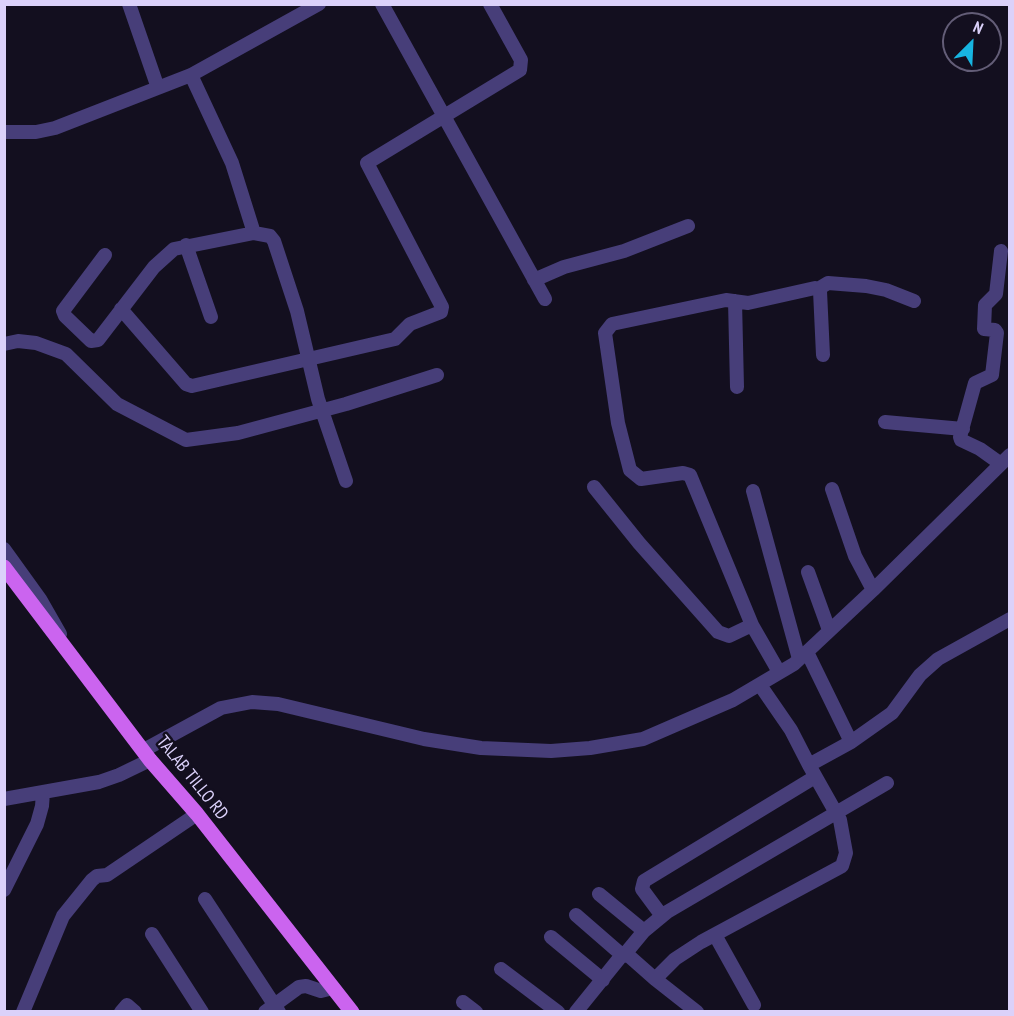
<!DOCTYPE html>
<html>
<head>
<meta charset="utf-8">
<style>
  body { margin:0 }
  #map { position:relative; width:1014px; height:1016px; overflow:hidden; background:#130f1f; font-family:"PT Sans Narrow",sans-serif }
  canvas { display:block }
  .frame { position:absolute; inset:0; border:6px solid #dbd1fa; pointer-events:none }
  .north { position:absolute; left:942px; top:12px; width:60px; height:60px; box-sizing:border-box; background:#130f1f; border:2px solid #635d77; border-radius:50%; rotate:24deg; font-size:16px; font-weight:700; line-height:24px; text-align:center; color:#dbd1fa }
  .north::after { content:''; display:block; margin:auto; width:21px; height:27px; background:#17b5e1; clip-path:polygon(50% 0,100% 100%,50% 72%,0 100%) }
</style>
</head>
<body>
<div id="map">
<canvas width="1014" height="1016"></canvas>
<div class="frame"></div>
<div class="north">N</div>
</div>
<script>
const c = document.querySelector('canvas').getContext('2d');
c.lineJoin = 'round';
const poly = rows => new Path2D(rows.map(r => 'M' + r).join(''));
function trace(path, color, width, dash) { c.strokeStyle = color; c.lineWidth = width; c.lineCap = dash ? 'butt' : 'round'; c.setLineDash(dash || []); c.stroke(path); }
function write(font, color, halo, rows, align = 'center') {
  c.font = font + ' "PT Sans Narrow",sans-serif'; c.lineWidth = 5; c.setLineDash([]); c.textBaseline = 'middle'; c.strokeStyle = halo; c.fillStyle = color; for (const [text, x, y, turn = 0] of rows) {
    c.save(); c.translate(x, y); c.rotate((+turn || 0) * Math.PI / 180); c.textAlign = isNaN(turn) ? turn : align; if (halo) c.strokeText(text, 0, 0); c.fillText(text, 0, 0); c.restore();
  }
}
trace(poly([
  [129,4,158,88],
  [382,4,545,299],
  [191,75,232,163,254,233],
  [4,132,36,132,55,128,191,75,319,4],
  [186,245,211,317],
  [105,255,63,311,65,316,91,341,98,340,154,267,174,249,254,233,270,236,274,241,297,311,318,399,346,481],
  [534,280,564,267,624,251,688,226],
  [818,289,828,283,866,286,886,290,914,301],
  [735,301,737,387],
  [121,309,186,384,192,386,395,339,410,324,441,312,442,307,367,163,520,70,521,60,490,4],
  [4,344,18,341,36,343,66,354,117,404,186,440,238,433,346,404,437,375],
  [885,422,963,429],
  [1001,464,980,449,961,440,960,437,975,383,992,375,997,333,995,330,984,329,985,305,996,294,1001,251],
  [594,487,639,543,718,632,729,636,752,625],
  [832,489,855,556,873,590],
  [753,491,799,659],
  [4,549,40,599,60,634],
  [808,572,829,630],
  [807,652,851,742],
  [779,672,752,625,690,475,683,473,641,479,630,470,618,423,605,333,612,324,726,300,748,303,815,288,820,291,823,355],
  [760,685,791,730,809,765],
  [144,750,221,708,252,702,278,704,424,739,481,748,551,751,590,748,643,739,733,700,794,664,873,590,1010,455],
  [4,799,99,782,119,775,150,760],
  [4,890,37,824,42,806,43,793],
  [599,894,644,931],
  [205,899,279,1012],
  [576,915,622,955],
  [662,916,642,889,644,881,815,777],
  [152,934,202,1012],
  [715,935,754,1005],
  [551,937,603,980],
  [625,954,644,931,667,912,887,783],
  [501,969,558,1012],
  [655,979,697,1012],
  [463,1002,476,1012],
  [23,1012,63,916,92,880,97,876,107,875,197,814],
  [121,1012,127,1005,135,1012],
  [265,1012,299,987,306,986,321,991,333,988],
  [576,1012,622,955,629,956,655,979,675,959,701,942,842,866,846,853,840,820,809,765,851,742,892,713,920,675,938,659,1010,619]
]), '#473e79', 14);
trace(poly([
  [4,567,150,760,197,814,352,1012]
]), '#cb64ef', 15);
write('18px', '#dbd1fa', '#130f1f', [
  ["TALAB TILLO RD",192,778,51]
]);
</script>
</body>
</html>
